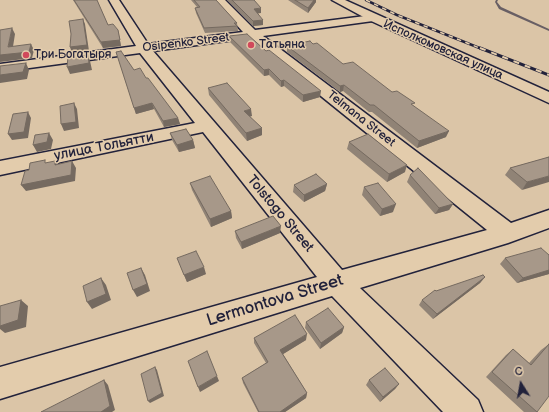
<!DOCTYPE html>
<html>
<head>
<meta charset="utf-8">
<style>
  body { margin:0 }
  #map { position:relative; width:549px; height:412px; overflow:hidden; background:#dbc5a7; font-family:"Balsamiq Sans",sans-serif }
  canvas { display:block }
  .north { position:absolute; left:501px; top:364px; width:40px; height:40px; -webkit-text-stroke:3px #e3ccac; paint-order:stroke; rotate:349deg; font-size:11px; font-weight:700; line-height:16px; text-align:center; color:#22223b }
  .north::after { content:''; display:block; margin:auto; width:14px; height:18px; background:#22223b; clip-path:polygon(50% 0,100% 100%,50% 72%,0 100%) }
</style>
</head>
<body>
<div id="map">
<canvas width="549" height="412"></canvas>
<div class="north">С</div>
</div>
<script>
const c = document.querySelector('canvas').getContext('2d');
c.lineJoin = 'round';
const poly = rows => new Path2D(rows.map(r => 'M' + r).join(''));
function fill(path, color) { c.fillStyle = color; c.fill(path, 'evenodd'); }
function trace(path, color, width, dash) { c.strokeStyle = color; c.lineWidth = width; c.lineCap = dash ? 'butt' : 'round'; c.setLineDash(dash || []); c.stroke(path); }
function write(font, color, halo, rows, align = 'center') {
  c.font = font + ' "Balsamiq Sans",sans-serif'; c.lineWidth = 3; c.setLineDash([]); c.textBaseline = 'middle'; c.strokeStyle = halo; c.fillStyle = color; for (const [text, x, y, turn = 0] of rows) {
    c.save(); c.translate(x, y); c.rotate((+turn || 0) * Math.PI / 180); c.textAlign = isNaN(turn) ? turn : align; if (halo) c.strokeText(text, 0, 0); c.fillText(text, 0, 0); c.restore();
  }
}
fill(poly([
  [496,0,498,0,497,2,501,7,549,29,549,31,499,9,495,2,496,0]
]), '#685f64');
const minor = poly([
  [109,0,119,0,148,44,243,32,214,0,225,0,255,30,373,15,377,16,379,18,373,21,263,36,511,223,549,210,549,228,508,243,360,288,478,400,483,412,443,412,332,296,0,399,0,367,317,277,203,132,0,175,0,161,195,123,140,53,0,72,0,64,136,46,109,0],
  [249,38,487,230,342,270,153,51,249,38]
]);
const major = poly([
  [332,0,345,0,549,92,549,103,369,20,332,0]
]);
trace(minor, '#22223b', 3);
trace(major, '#22223b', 3);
fill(minor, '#e3ccac');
fill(major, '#e3ccac');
const railFar1 = poly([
  [366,0,397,15,482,49]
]);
const rail = poly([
  [480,48,549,75]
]);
trace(railFar1, '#22223b', 2.5);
trace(rail, '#22223b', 3);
trace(railFar1, '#e3ccac', 1.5, [4.5]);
trace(rail, '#e3ccac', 2, [6]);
fill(poly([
  [73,0,97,0,108,25,118,30,121,46,103,48],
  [191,0,216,0,237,23,238,31,205,33,196,13,195,8,197,7],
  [227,0,254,0,261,13,258,13,263,25,253,26],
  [288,0,316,0,316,2,308,13],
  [229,36,320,97,303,102,284,86,281,87,269,75,264,76,230,42],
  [313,44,343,64,392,92,414,106,446,137,417,148,372,112,369,112,343,91,340,92,287,52,287,46],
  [116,52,134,70,146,78,178,118,180,124,164,127,154,109,136,114],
  [208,88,252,116,250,116,262,135,247,141,209,95],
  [170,133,193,140,195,148,179,152,172,140],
  [349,142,405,172,387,182,347,149],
  [549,157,522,190,505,175,510,168],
  [410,175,453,204,449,210,435,214,407,182],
  [190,183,231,211,232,218,211,227,192,190],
  [327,184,325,191,304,202,293,192,294,185],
  [364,187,393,212,380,216,362,195],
  [235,231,280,233,242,249,236,238],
  [549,255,549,274,517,283,500,264,505,258],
  [177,258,206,274,187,282],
  [485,277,480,283,433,319,419,305,422,300,436,291],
  [306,322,344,327,342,333,320,349,305,328],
  [254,338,306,340,283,354,307,393,306,398,285,412,258,412,243,383,242,378,266,363,254,343],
  [549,344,537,412,524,412,486,377,506,355,513,349,529,363,541,350],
  [369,380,399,384,395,389,380,402,366,385]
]), '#908376');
fill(poly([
  [314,0,316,0,316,2,308,13,308,8],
  [261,8,261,13,254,14,254,9],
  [83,19,85,24,89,51,72,53,70,47],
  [263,20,263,25,253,26,253,21],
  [12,28,15,34,12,53,8,47],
  [118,30,121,46,103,48,101,42],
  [31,44,34,50,32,58,0,62,0,55],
  [88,55,90,61,92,70,70,74,67,67],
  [26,63,29,70,27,79,0,83,0,75],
  [269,69,269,75,264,76,264,70],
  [284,80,284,86,281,87,281,81],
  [344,85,343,91,340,92,340,86],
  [321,91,320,97,303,102,303,95],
  [74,103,77,109,79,128,64,131,61,124],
  [152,103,154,109,136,114,134,108],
  [251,109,252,116,245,118,244,111],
  [28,112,31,118,28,138,12,140,8,134],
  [178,118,180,124,164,127,163,121],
  [262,128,262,135,247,141,246,133],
  [449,131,446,137,417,148,419,141],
  [49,133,53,140,51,149,37,152,33,145],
  [193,140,195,148,179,152,177,145],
  [72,161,76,168,75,181,26,191,21,185],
  [407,165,405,172,387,182,389,174],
  [549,176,549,182,522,190,527,182],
  [327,184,325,191,304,202,304,195],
  [396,204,393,212,380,216,382,209],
  [453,204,449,210,435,214,439,208],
  [231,211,232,218,211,227,210,219],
  [281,226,280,233,242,249,241,242],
  [204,267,206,274,187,282,184,275],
  [141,268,145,275,150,291,137,297,133,290],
  [549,270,549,274,517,283,523,278],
  [485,277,480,283,433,319,437,314],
  [101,278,106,285,111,300,92,309,87,302],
  [21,300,28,306,26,327,5,333,0,329,0,326],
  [344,327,342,333,320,349,321,343],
  [307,334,306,340,280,356,280,350],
  [155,367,157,370,164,396,150,403,148,401],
  [217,376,219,381,200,392,198,387],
  [104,380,108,385,115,410,112,412,101,412],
  [399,384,395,389,380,402,383,397],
  [307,393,306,398,285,412,280,412]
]), '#756a60');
const building = poly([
  [74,0,97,0,108,25,113,24,118,30,120,40,101,42,74,0],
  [194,0,216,0,237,23,234,23,237,26,204,28,195,8,200,7,194,0],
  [232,0,254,0,261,8,254,9,263,20,253,21,232,0],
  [295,0,314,0,308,8,295,0],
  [83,19,87,45,70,47,71,34,69,21,83,19],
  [12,28,8,47,31,44,29,52,0,55,0,30,12,28],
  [247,34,266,51,269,50,321,91,303,95,284,80,281,81,269,69,264,70,229,36,247,34],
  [310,41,313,44,317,43,343,64,353,62,392,92,397,91,415,103,411,104,449,131,419,141,374,105,370,105,344,85,340,86,287,46,310,41],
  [121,51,134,70,140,68,146,78,148,78,178,118,163,121,152,103,134,108,116,52,121,51],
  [88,55,89,63,67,67,68,57,88,55],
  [26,63,23,72,0,75,0,66,26,63],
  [227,83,251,109,244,111,262,128,246,133,208,88,227,83],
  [74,103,76,122,61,124,60,106,74,103],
  [28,112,24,132,8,134,13,114,28,112],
  [186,129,193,140,177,145,170,133,186,129],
  [49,133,47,142,33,145,35,135,49,133],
  [368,134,407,165,389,174,349,142,368,134],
  [549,157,549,176,527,182,510,168,549,157],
  [45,160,45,163,55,161,55,165,72,161,71,175,21,185,25,171,29,170,30,163,45,160],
  [418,168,453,204,439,208,410,175,418,168],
  [316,174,327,184,304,195,294,185,316,174],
  [210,176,231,211,210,219,190,183,210,176],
  [378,183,396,204,382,209,364,187,378,183],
  [273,216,281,226,241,242,235,231,273,216],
  [541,248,549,255,549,270,523,278,505,258,541,248],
  [196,251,204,267,184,275,177,258,196,251],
  [141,268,147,284,133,290,127,273,141,268],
  [483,275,485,277,437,314,422,300,435,290,436,291,483,275],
  [101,278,106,294,87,302,83,286,101,278],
  [21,300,18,320,0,326,0,306,21,300],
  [328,308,344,327,321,343,306,322,328,308],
  [295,315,307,334,280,350,307,393,280,412,259,412,242,378,268,362,254,338,295,315],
  [549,344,549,396,537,412,492,372,513,349,531,365,549,344],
  [207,351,217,376,198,387,188,361,207,351],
  [155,367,162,393,148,401,141,374,155,367],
  [385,368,399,384,383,397,369,380,385,368],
  [104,380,110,406,101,412,41,412,104,380]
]);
fill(building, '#a79889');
trace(building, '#756a60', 1);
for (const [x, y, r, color] of [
  [251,45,4,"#d1495b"],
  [26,55,4,"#d1495b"]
]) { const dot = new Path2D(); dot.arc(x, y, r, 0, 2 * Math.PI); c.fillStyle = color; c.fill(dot); trace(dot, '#e3ccac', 1.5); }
write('12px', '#22223b', '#e3ccac', [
  ["Osipenko Street",186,43,-7],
  ["Исполкомовская улица",443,50,24],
  ["Telmana Street",361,119,38]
]);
write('12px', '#22223b', '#e3ccac', [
  ["Татьяна",259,45],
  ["Три Богатыря",34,55]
], 'left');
write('14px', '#22223b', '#e3ccac', [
  ["улица Тольятти",104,147,-11],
  ["Tolstogo Street",280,214,50]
]);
write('17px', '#22223b', '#e3ccac', [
  ["Lermontova Street",275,301,-17]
]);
</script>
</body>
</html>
